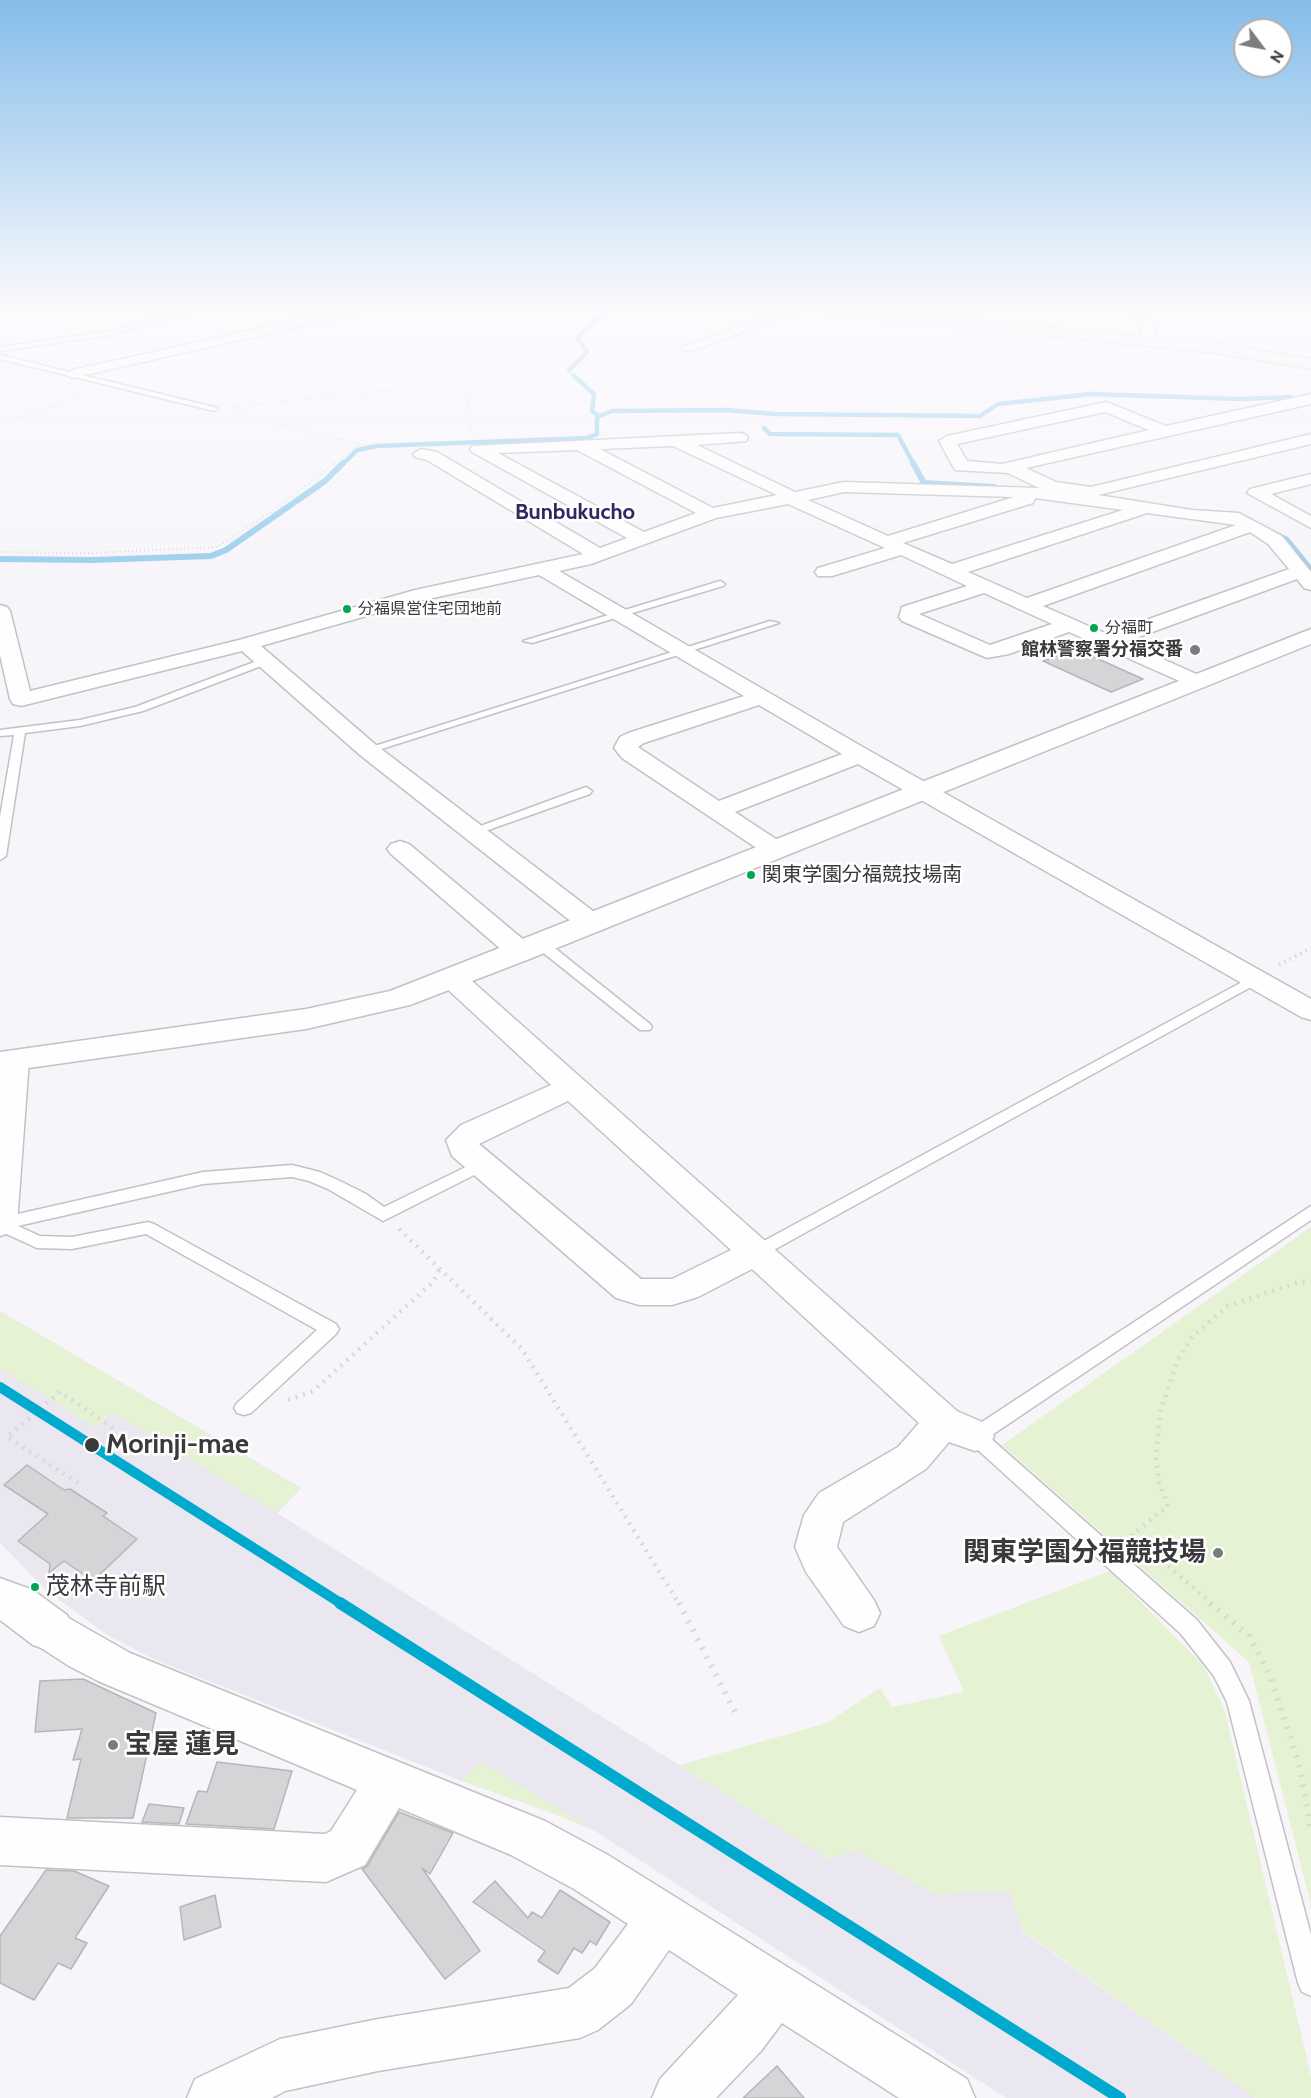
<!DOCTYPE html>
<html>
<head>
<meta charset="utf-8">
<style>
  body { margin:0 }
  #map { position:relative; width:1311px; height:2098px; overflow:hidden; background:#f7f5fa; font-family:Cabin,sans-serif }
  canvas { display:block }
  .north { position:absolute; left:1233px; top:18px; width:60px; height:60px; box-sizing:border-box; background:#fff; border:2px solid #b0b0b1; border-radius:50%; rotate:122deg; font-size:16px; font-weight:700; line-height:24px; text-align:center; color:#3a393c }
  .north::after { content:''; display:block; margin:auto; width:21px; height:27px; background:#7c7b7e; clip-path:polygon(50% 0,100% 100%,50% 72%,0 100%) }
</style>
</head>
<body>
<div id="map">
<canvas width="1311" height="2098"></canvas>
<div class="north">N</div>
</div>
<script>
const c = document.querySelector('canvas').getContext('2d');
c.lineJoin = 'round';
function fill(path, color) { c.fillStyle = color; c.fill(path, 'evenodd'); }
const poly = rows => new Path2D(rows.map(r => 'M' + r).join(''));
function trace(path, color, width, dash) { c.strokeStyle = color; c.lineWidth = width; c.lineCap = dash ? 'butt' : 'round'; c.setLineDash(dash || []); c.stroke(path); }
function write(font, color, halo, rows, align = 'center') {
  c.font = font + ' Cabin,"Noto Sans JP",sans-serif'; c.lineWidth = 5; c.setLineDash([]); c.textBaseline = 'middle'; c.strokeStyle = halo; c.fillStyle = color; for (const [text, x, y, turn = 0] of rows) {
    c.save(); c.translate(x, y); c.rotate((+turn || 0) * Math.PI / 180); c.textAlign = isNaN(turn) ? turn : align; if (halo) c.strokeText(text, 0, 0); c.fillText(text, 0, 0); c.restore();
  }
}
fill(poly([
  [0,1311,301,1488,277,1513,829,1859,854,1849,937,1895,968,1891,1010,1892,1023,1932,1256,2098,1006,2098,595,1831,550,1812,462,1781,153,1659,106,1634,46,1590,0,1543]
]), '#eae7f0');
fill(poly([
  [1311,1227,1311,1905,1249,1662,1002,1445],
  [0,1311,238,1452,301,1488,276,1512,112,1412,96,1428,0,1368],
  [1110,1571,1203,1665,1224,1708,1311,2076,1311,2098,1256,2098,1023,1931,1010,1892,968,1891,937,1895,855,1850,829,1859,679,1765,827,1723,880,1688,892,1707,964,1692,939,1636],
  [480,1761,595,1831,550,1812,462,1781]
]), '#e5f2d4');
trace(poly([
  [569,370,587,352,577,337,607,311],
  [573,375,594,394,592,411,599,416],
  [764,428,770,434,898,435,914,465],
  [342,465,357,450,377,446,587,438,597,434,597,417,612,411,725,410,776,414,980,416,998,404,1091,394,1240,399,1291,397]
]), '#91caeb', 4.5);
trace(poly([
  [913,463,924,483,994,487],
  [1273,533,1287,540,1311,570],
  [0,559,92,560,211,556,226,550,325,481,343,463]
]), '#91caeb', 6);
const building = poly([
  [1076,649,1143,679,1111,692,1043,661,1076,649],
  [27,1465,64,1490,70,1489,107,1513,103,1516,137,1539,93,1581,64,1561,49,1573,50,1564,18,1541,48,1514,4,1485,27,1465],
  [83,1679,156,1713,133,1818,67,1818,81,1759,73,1760,82,1729,35,1732,40,1681,83,1679],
  [217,1762,292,1771,274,1829,186,1824,198,1791,207,1792,217,1762],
  [149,1804,184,1808,179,1824,142,1822,149,1804],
  [399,1812,453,1833,430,1874,422,1868,480,1951,445,1979,362,1869,367,1866,399,1812],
  [46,1870,74,1871,109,1886,75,1938,87,1943,71,1969,58,1963,34,2000,0,1983,0,1936,46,1870],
  [495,1881,528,1918,532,1912,542,1918,560,1890,610,1922,596,1945,590,1941,582,1953,574,1948,558,1974,538,1961,545,1951,473,1902,495,1881],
  [215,1895,221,1927,184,1940,180,1907,215,1895],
  [777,2066,804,2098,743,2098,777,2066]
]);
fill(building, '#d5d4d7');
trace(building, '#b7b5b8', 1.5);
const service = poly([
  [184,311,193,311,110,335,0,351,0,347,110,331,184,311],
  [0,355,214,407,218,409,214,411,0,359,0,355],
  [720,581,725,584,723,586,532,643,523,641,720,581],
  [770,621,779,623,372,752,364,752,362,750,770,621],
  [265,658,270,661,269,663,143,711,80,726,25,733,6,856,0,860,0,817,14,735,0,736,0,730,80,720,135,707,265,658],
  [586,787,592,791,590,794,477,834,469,834,467,831,586,787],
  [541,940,546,941,650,1024,652,1027,650,1030,640,1030,536,947,534,944,536,941,541,940],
  [1255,975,1260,976,1262,979,1260,982,761,1257,749,1257,746,1253,749,1249,1255,975],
  [482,1159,488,1160,490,1164,488,1168,383,1221,328,1189,309,1181,292,1177,203,1184,18,1226,40,1236,72,1237,148,1222,154,1224,336,1324,339,1329,336,1334,251,1413,244,1415,237,1413,234,1408,237,1403,317,1330,146,1234,72,1249,37,1248,0,1231,0,1218,203,1172,292,1165,320,1172,340,1181,366,1194,384,1207,482,1159],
  [1311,1206,1311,1220,989,1437,1197,1620,1230,1662,1249,1701,1311,1935,1311,1996,1302,1992,1298,1983,1227,1702,1214,1676,1181,1634,968,1441,965,1436,968,1431,1311,1206]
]);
const minor = poly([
  [336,311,359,311,352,315,72,378,65,374,72,370,336,311],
  [781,311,799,311,694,350,684,350,682,347,781,311],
  [1134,311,1147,311,1155,328,1152,344,1147,345,1140,341,1141,328,1134,311],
  [1311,394,1311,404,1026,468,1056,482,1091,487,1311,434,1311,444,1098,495,1192,510,1239,513,1282,536,1311,572,1311,590,1304,588,1297,579,1125,642,1203,677,1206,682,1203,687,1195,688,1069,632,1009,654,987,658,902,621,899,617,902,607,967,586,901,555,832,576,818,576,815,572,818,568,885,548,788,504,716,518,591,564,559,571,868,750,1311,999,1311,1020,1301,1017,858,764,735,812,785,845,789,850,785,855,776,858,767,855,622,758,614,748,620,737,628,733,744,696,539,575,419,601,261,646,376,745,602,918,606,924,602,930,592,932,582,930,360,755,242,651,21,706,13,704,10,699,0,655,0,605,7,607,10,611,30,691,239,640,415,590,583,554,427,460,415,457,413,454,421,449,437,452,600,548,627,538,472,452,470,449,472,446,740,433,746,435,748,438,746,441,697,445,795,492,844,482,1039,488,1008,473,955,470,939,441,947,436,1106,402,1166,426,1311,394],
  [1105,412,1149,430,1002,464,967,461,957,444,1105,412],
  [673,446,777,495,713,508,600,449,673,446],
  [577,450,696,513,644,532,498,453,577,450],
  [844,492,1014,497,888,536,808,500,844,492],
  [1035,498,1123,510,952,564,903,543,1033,503,1035,498],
  [1147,513,1236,525,1027,598,968,572,1147,513],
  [1250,532,1268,544,1289,569,1107,634,1043,606,1250,532],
  [984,593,1052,624,990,645,919,614,984,593],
  [759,705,842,754,719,801,638,747,644,743,759,705],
  [1311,474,1311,484,1271,494,1311,516,1311,528,1247,493,1250,489,1311,474],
  [400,841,409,844,531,946,535,952,531,958,521,960,511,958,391,854,387,849,391,844,400,841],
  [453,970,463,973,957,1411,989,1425,994,1436,989,1447,975,1451,949,1442,926,1469,843,1522,837,1547,874,1600,880,1613,874,1626,859,1632,844,1626,806,1572,795,1547,804,1515,819,1493,898,1447,919,1423,752,1269,698,1297,672,1305,639,1305,616,1298,452,1156,446,1140,461,1125,551,1085,443,985,439,979,443,973,453,970],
  [568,1101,731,1250,672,1279,641,1279,479,1144,568,1101],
  [14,1051,25,1053,29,1060,17,1224,12,1232,0,1236,0,1058,3,1053,14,1051],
  [50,1611,65,1616,130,1653,545,1821,608,1855,967,2079,975,2098,899,2098,782,2023,761,2051,716,2098,652,2098,660,2079,738,1995,669,1950,631,2004,598,2030,580,2038,378,2071,285,2091,272,2098,187,2098,195,2079,280,2039,378,2019,569,1988,595,1968,628,1924,574,1889,511,1855,399,1808,365,1865,326,1882,0,1865,0,1817,325,1834,331,1831,357,1790,98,1681,69,1666,35,1644,28,1630,35,1616,50,1611]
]);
const tertiary = poly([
  [1311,629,1311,644,532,958,410,1005,306,1029,0,1072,0,1052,306,1009,390,991,1311,629],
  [0,1578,33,1590,67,1615,74,1630,67,1645,50,1651,33,1645,0,1620,0,1578]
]);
const primary = poly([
  [826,311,874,311,1209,342,1311,359,1311,369,1209,352,833,315,826,311]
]);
trace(service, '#c2c1c4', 3);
trace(minor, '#c2c1c4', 3);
trace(tertiary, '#c2c1c4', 3);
trace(primary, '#d4d3d6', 3);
trace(poly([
  [466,380,471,433],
  [233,407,385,391,449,380,540,380,586,368,670,353],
  [232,413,359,444],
  [0,424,82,396],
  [333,465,359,445,404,443]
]), '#d8d8d9', 1.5, [1, 2]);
trace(poly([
  [0,552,89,553,217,547,277,508,335,463]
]), '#d8d8d9', 2, [1, 3]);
trace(poly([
  [1279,965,1311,948]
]), '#d8d8d9', 4, [1.5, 4.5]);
trace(poly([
  [399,1229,522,1349,679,1604],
  [288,1400,313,1391,433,1282,439,1270],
  [78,1483,7,1437,60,1392,118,1431],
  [1212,1604,1132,1535,1168,1506,1159,1482,1156,1457,1160,1413,1177,1361,1192,1337,1228,1306,1299,1282,1311,1282]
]), '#d8d8d9', 4.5, [2, 6]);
trace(poly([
  [679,1603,735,1712],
  [1210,1603,1249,1636,1270,1675,1301,1771,1310,1826]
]), '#d8d8d9', 6, [2, 8]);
fill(service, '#fefefe');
fill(minor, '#fefefe');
fill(tertiary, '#fefefe');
fill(primary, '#f7f2f3');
trace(poly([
  [0,1387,342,1604]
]), '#00a9ce', 10);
trace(poly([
  [340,1603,1120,2098]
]), '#00a9ce', 12);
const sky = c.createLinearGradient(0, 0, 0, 604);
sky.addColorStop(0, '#85bde9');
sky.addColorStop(0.51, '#fbfafd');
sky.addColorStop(1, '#fbfafd00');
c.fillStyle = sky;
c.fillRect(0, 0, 1311, 604);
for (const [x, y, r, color] of [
  [347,609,5,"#00a651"],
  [1094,628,5,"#00a651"],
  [1195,650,6,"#7c7b7e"],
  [751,875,5,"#00a651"],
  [92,1445,8,"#3a393c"],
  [1218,1553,6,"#7c7b7e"],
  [35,1587,5,"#00a651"],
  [113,1745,6,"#7c7b7e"]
]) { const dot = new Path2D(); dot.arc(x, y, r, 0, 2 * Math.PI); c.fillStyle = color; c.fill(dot); trace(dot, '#fff', 2); }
write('16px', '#3a393c', '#fff', [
  ["分福県営住宅団地前",358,609],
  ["分福町",1105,628]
], 'left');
write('bold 18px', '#3a393c', '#fff', [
  ["館林警察署分福交番",1183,650]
], 'right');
write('20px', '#3a393c', '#fff', [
  ["関東学園分福競技場南",762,875]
], 'left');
write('bold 22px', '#302863', '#fff', [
  ["Bunbukucho",575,513]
]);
write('24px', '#3a393c', '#fff', [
  ["茂林寺前駅",46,1587]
], 'left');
write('bold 27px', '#3a393c', '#fff', [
  ["Morinji-mae",106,1445]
], 'left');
write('bold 27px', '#3a393c', '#fff', [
  ["関東学園分福競技場",1206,1553],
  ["宝屋 蓮見",125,1745,"left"]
], 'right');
</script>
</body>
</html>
